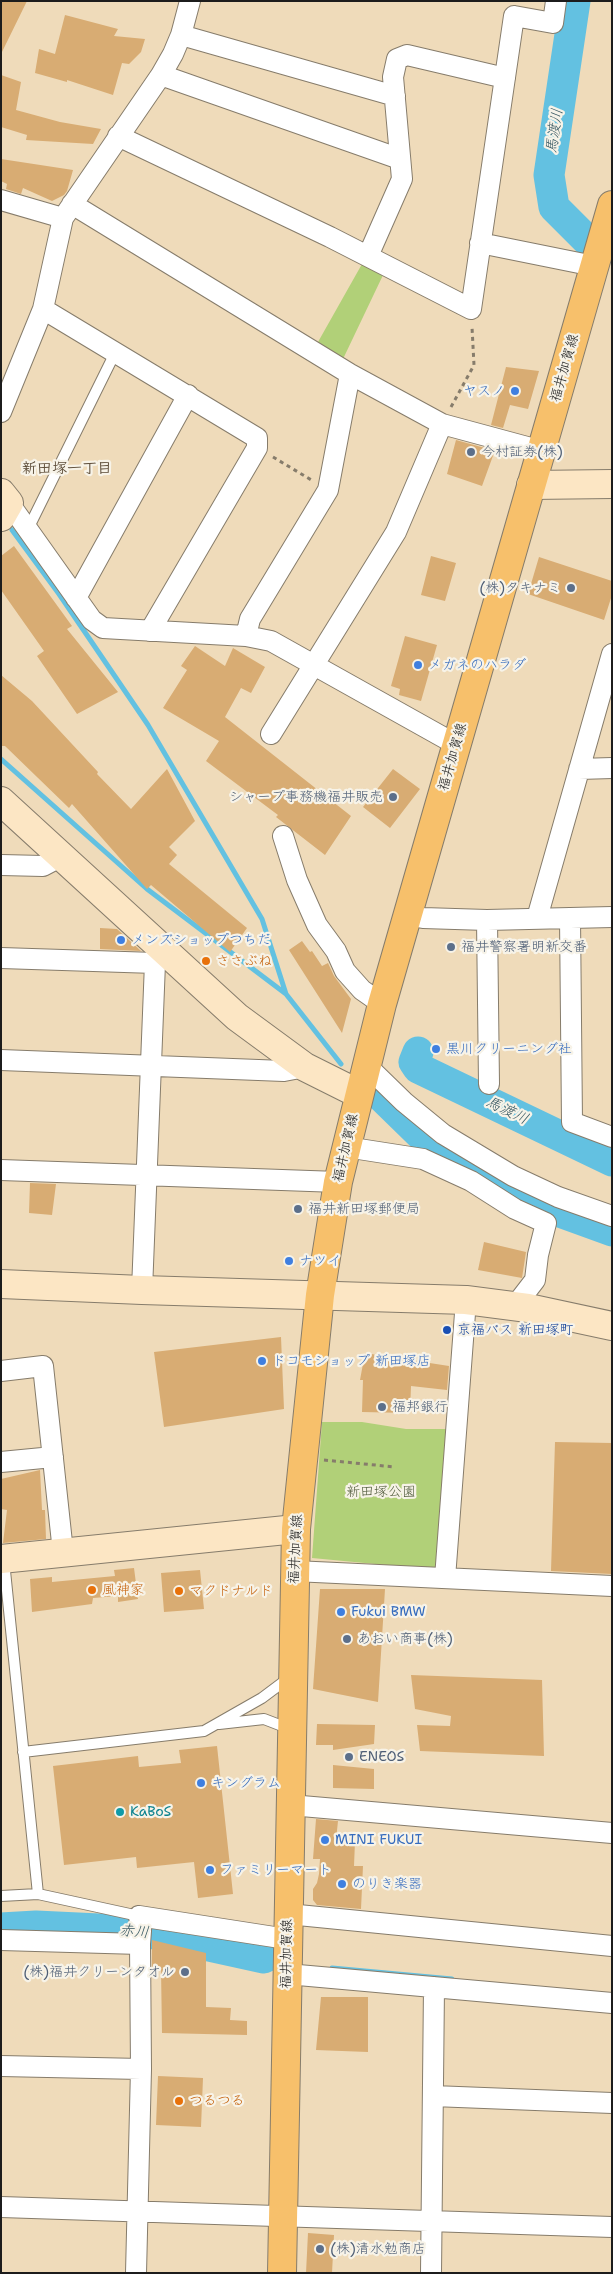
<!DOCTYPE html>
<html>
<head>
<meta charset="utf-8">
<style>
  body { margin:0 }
  #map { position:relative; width:613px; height:2274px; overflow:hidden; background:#efdbba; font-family:"Shantell Sans",sans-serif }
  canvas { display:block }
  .frame { position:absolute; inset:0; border:2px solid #1c1c1c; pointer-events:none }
</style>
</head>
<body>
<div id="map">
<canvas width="613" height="2274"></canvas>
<div class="frame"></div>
</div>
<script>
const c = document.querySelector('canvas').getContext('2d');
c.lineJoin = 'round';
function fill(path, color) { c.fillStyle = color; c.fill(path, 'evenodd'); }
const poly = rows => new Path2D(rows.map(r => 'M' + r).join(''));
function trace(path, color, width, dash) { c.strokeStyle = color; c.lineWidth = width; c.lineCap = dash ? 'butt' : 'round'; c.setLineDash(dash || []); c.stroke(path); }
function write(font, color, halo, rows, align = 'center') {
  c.font = font + ' "Shantell Sans","Klee One",sans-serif'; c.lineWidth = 4.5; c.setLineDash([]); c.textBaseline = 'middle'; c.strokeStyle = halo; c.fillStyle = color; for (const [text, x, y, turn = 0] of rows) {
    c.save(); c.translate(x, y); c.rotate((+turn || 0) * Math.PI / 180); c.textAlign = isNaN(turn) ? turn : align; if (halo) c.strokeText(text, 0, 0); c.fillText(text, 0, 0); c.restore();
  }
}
fill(poly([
  [362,264,384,273,343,359,318,342],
  [322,1422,362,1422,406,1429,451,1429,439,1570,312,1558]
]), '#b1d078');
trace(poly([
  [12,530,59,594,148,725,262,919,286,994,341,1064],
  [1,759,147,889,286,994],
  [332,1968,452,1979]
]), '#63c1e1', 5);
trace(poly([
  [575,1,549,175,554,207,592,245],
  [418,1052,414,1062,418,1068,612,1161],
  [382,1097,423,1137,521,1198,612,1231],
  [1,1928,36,1926,141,1931,264,1958]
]), '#63c1e1', 31);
fill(poly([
  [1,1,27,1,1,54],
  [65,15,118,29,114,36,145,39,141,52,129,64,122,63,113,95,67,80,67,82,35,73,39,49,55,54],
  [1,75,21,82,16,110,60,122,101,129,93,144,26,140,27,135,1,127],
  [1,159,73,170,67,191,64,195,52,201,23,188,21,194,6,189,7,184,1,181],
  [506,367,539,371,528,409,510,405,503,428,491,425],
  [456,440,492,450,494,453,482,486,447,474],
  [14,546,72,626,67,629,118,692,77,714,37,656,44,651,1,590,1,556],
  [431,556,456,563,445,601,421,595],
  [539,557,612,581,612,595,604,620,528,594],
  [405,636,437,645,421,701,399,695,400,689,391,686],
  [195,646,225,666,233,648,265,667,251,693,241,688,225,717,351,816,325,855,276,817,278,815,206,761,219,741,163,708,187,670,181,666],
  [1,675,32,701,98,772,97,774,131,809,167,769,195,821,169,847,177,855,169,864,247,928,230,952,151,885,147,889,72,804,69,808,5,746,1,746],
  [393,769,420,789,390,828,363,807],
  [100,928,117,929,141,951,100,949],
  [302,941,310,952,312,951,322,966,328,963,334,976,351,999,342,1033,289,950],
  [30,1183,56,1184,52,1215,29,1213],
  [484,1242,526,1252,522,1278,478,1270],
  [281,1337,284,1409,164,1427,154,1352],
  [365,1353,449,1366,447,1390,411,1386,410,1413,362,1412,363,1380,360,1380],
  [555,1442,612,1443,612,1574,551,1571],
  [40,1470,42,1510,45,1510,46,1539,3,1543,7,1510,1,1509,1,1479],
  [134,1568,138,1599,118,1602,118,1596,93,1598,92,1604,32,1612,30,1579,52,1577,52,1582,115,1576,114,1570],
  [200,1570,204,1609,164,1612,161,1573],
  [320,1589,385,1589,378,1702,313,1689],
  [411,1675,542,1680,544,1756,420,1751,417,1725,450,1726,451,1716,415,1709],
  [317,1724,375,1725,374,1744,333,1750,333,1745,316,1745],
  [217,1746,233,1894,198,1898,194,1862,137,1868,136,1857,64,1865,53,1766,138,1756,139,1767,181,1763,179,1750],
  [333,1765,374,1769,374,1789,333,1788],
  [316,1819,338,1821,336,1840,355,1841,354,1866,363,1866,361,1909,317,1905,313,1900,313,1889,317,1883,319,1874,320,1859,313,1859],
  [152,1940,206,1953,206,2007,231,2008,230,2020,247,2021,247,2035,162,2033,161,1969,152,1969],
  [321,1997,368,1997,368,2052,316,2050],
  [158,2076,203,2078,201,2127,156,2125],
  [308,2233,334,2235,332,2273,306,2273]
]), '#d8ac73');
const lane = poly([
  [27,531,115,353],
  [4,1561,38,1894,139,1916],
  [219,1724,264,1719,290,1729],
  [23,1752,204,1731,262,1698,290,1677],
  [1,1896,38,1894]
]);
const street = poly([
  [181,35,395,96],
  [161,75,400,159],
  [118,136,330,237,471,309,514,16,553,23,556,1],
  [1,200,63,218],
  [72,204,350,374,442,424,542,451],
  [480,243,594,266],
  [368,256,402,179,393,77,397,59,407,55,505,78],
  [43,309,257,438,257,448,150,631],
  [1,412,43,309,63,218,161,75,173,54,181,35,190,1],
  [9,503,92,620,103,628,246,636,271,641,457,745],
  [76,598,188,395],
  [246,636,250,619,328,490,350,374],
  [271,734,396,532,442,424],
  [579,769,612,768],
  [283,836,297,880,317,925,336,951,345,971,362,990,382,1004],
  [1,865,43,866,62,856],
  [407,915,423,918,487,920,612,917],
  [537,918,612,654],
  [570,918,572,1122,612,1137],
  [487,920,489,1084],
  [1,958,155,963,166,958],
  [1,1060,284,1071,305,1067],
  [367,1066,404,1102,443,1134,513,1176,558,1197,612,1216],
  [346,1147,423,1159,471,1181,515,1209,546,1223,538,1255,535,1280,515,1306],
  [1,1170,338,1182],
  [142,1290,155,963],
  [1,1371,43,1366,63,1552],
  [1,1462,53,1457],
  [294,1571,612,1586],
  [445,1578,466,1300],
  [290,1805,612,1833],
  [288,1914,612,1946],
  [1,1940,140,1944,141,2069,136,2273],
  [140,1944,141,1931,139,1916,287,1939],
  [287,1974,612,2003],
  [1,2066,141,2069],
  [433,2096,612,2103],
  [1,2207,612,2227],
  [431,2273,434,1987]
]);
const secondary = poly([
  [531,485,612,484],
  [1,493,9,503,1,517],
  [1,801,237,1017,305,1067,359,1094],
  [1,1284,142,1290,466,1300,528,1308,612,1326],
  [1,1559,296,1529]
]);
const primary = poly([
  [282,2273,296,1529,320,1295,338,1182,382,1004,612,205]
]);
trace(lane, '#867c6b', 12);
trace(street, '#867c6b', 22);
trace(secondary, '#867c6b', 30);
trace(primary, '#867c6b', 30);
trace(poly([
  [451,407,474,365,472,327],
  [273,457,313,481],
  [324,1460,395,1467]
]), '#867c6b', 3, [4, 4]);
trace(lane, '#fff', 10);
trace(street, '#fff', 20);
trace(secondary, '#fce6c4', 28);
trace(primary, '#f7c06b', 28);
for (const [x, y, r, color] of [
  [515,391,5,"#3f7fe0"],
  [471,452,5,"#5c6f8a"],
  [571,588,5,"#5c6f8a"],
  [418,665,5,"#3f7fe0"],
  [393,797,5,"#5c6f8a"],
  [121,940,5,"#3f7fe0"],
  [451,947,5,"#5c6f8a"],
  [206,961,5,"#e8710a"],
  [436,1049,5,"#3f7fe0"],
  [298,1209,5,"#5c6f8a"],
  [289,1261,5,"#3f7fe0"],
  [447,1330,5,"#1a4fb4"],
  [262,1361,5,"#3f7fe0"],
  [382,1407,5,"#5c6f8a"],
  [92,1590,5,"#e8710a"],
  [179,1591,5,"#e8710a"],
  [341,1612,5,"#3f7fe0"],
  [347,1639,5,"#5c6f8a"],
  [349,1757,5,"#5c6f8a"],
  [201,1783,5,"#3f7fe0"],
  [120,1812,5,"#0f9aa8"],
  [325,1840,5,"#3f7fe0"],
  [210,1870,5,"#3f7fe0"],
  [342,1884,5,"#3f7fe0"],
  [185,1972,5,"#5c6f8a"],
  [179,2101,5,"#e8710a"],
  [320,2249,5,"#5c6f8a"]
]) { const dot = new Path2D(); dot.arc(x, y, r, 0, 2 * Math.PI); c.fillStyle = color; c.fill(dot); trace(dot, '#f7f3e8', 2); }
write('14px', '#1c1c1c', '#f7f3e8', [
  ["福井加賀線",565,368,-74],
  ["福井加賀線",453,757,-74],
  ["福井加賀線",346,1148,-77],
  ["福井加賀線",296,1549,-87],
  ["福井加賀線",287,1954,-89]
]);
write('14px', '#366cbe', '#f7f3e8', [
  ["ヤスノ",505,391,"right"],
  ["メガネのハラダ",428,665],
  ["メンズショップつちだ",131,940],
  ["黒川クリーニング社",446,1049],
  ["ナツイ",299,1261],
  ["ドコモショップ 新田塚店",272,1361],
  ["Fukui BMW",351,1612],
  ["キングラム",211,1783],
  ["MINI FUKUI",335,1840],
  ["ファミリーマート",220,1870],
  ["のりき楽器",352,1884]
], 'left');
write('14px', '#4e5e75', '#f7f3e8', [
  ["今村証券(株)",481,452],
  ["(株)タキナミ",561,588,"right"],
  ["シャープ事務機福井販売",383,797,"right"],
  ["福井警察署明新交番",461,947],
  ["福井新田塚郵便局",308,1209],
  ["福邦銀行",392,1407],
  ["あおい商事(株)",357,1639],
  ["ENEOS",359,1757],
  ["(株)福井クリーンタオル",175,1972,"right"],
  ["(株)清水勉商店",330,2249]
], 'left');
write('14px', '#c56008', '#f7f3e8', [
  ["ささぶね",216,961],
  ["風神家",102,1590],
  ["マクドナルド",189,1591],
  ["つるつる",189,2101]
], 'left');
write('14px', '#164399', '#f7f3e8', [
  ["京福バス 新田塚町",457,1330]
], 'left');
write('14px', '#505b3c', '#f7f3e8', [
  ["新田塚公園",381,1492]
]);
write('14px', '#0d838f', '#f7f3e8', [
  ["KaBoS",130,1812]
], 'left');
write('italic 15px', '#355661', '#f7f3e8', [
  ["馬渡川",555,131,-82],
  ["馬渡川",507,1111,26],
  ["赤川",134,1932,5]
]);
write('bold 15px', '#5e4e3a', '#f7f3e8', [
  ["新田塚一丁目",67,469]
]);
</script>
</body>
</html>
